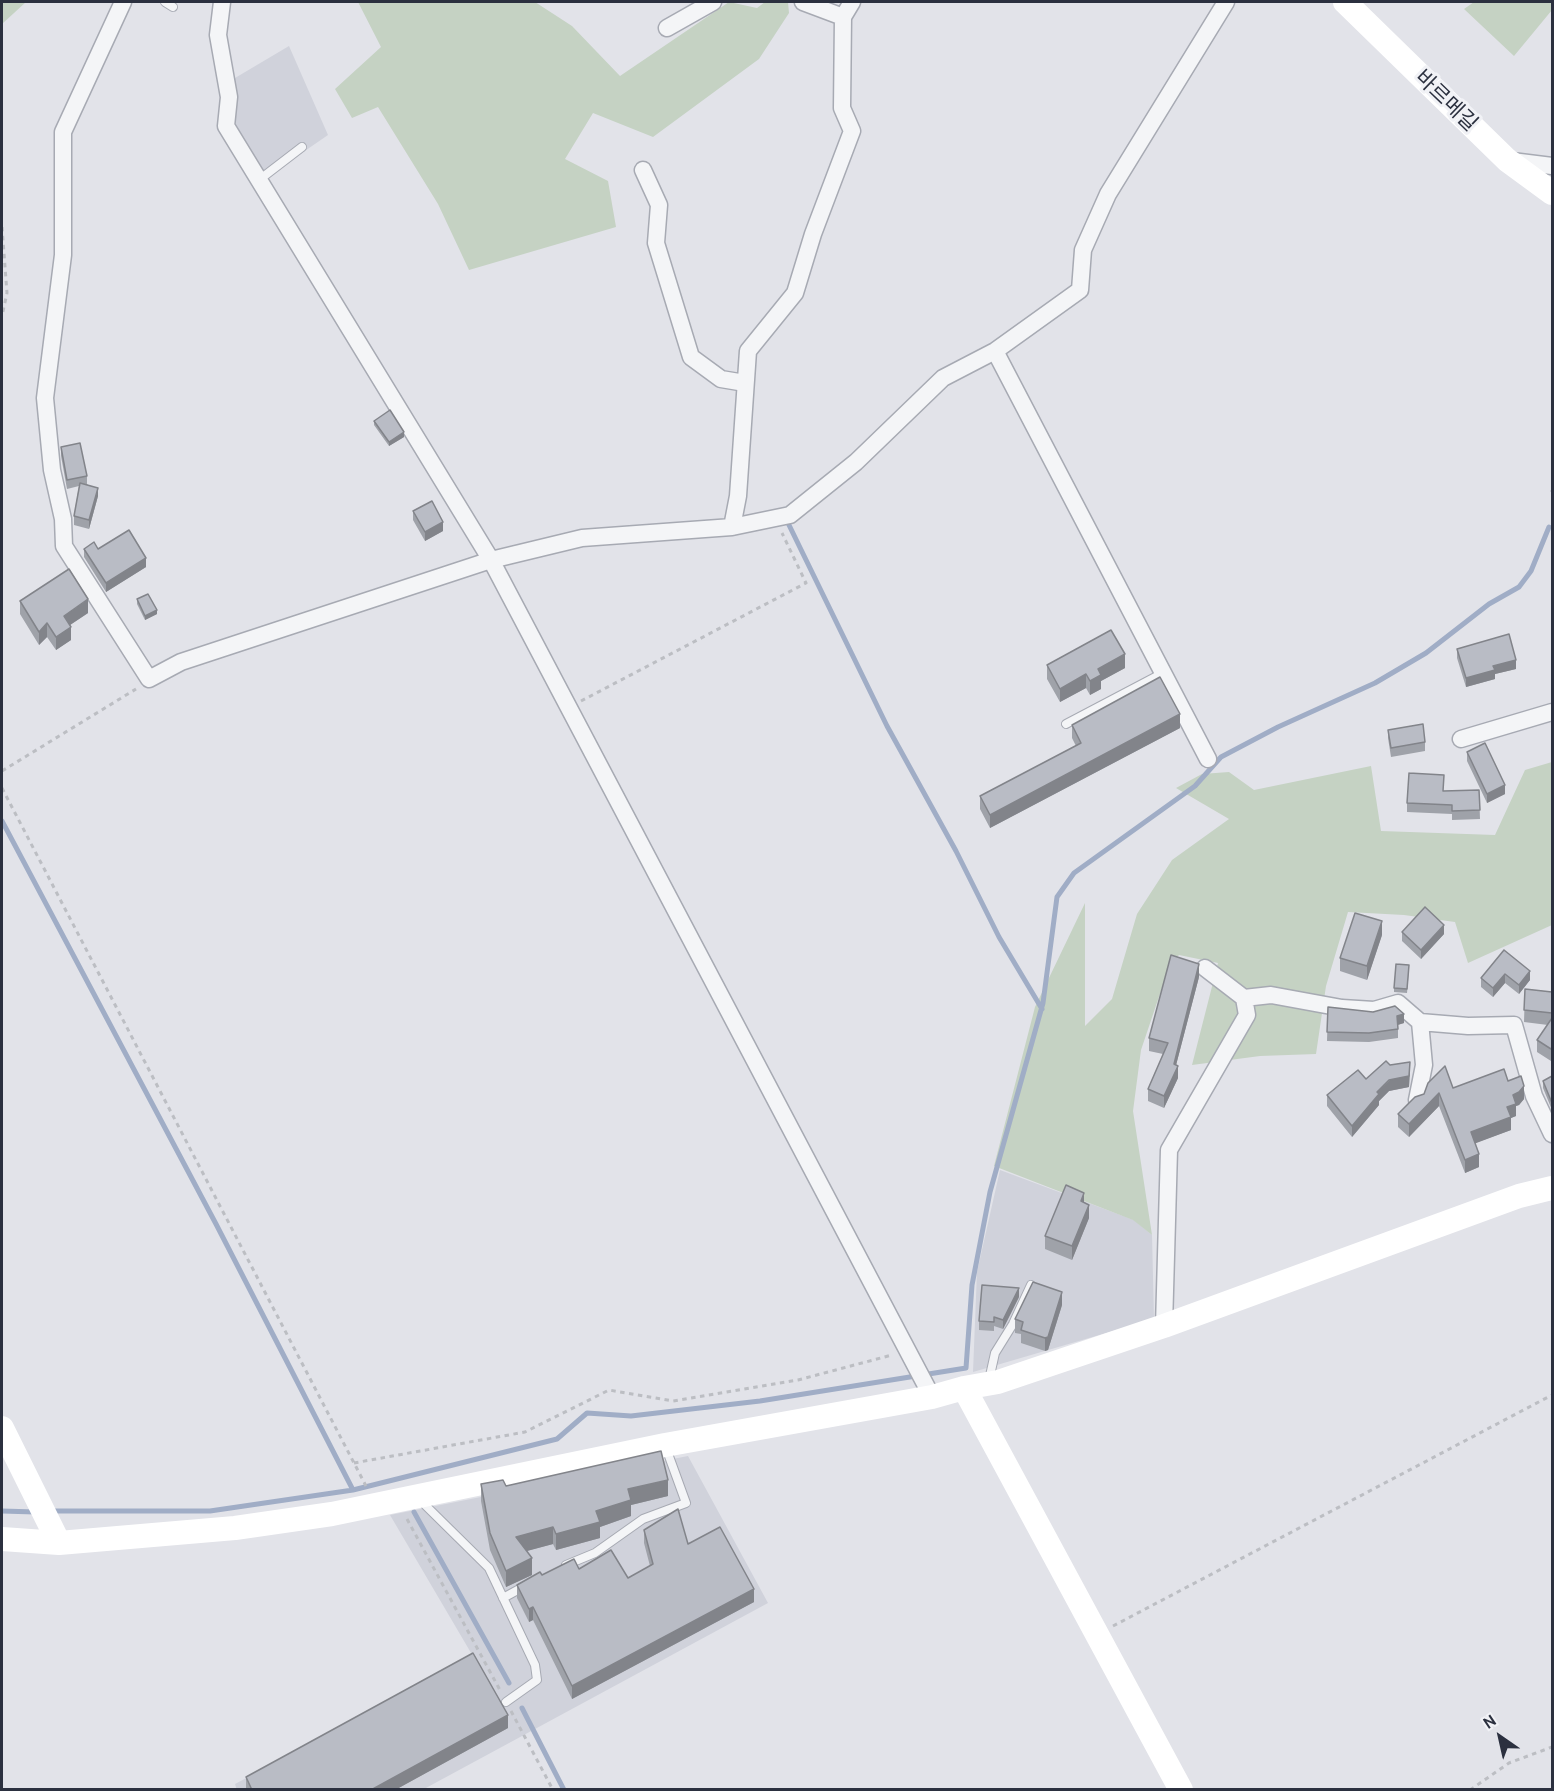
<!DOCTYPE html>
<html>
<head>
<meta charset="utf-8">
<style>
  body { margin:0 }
  #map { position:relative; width:1554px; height:1791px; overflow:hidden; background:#e2e3e9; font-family:Cabin,sans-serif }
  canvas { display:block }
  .frame { position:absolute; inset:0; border:3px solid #2b303f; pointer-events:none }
  .north { position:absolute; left:1470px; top:1707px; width:60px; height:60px; -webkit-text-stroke:4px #f1f2f6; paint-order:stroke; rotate:326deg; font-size:16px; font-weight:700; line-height:24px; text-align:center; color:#2b303f }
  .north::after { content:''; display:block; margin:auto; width:21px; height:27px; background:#2b303f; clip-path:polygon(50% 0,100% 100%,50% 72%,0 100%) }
</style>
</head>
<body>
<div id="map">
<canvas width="1554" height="1791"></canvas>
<div class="frame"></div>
<div class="north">N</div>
</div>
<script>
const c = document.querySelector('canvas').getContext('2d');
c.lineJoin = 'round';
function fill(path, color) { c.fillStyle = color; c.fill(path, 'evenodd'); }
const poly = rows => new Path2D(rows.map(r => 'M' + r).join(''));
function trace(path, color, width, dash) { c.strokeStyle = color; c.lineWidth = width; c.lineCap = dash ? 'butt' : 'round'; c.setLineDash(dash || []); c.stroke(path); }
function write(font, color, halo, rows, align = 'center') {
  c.font = font + ' Cabin,"Noto Sans KR",sans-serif'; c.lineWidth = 6; c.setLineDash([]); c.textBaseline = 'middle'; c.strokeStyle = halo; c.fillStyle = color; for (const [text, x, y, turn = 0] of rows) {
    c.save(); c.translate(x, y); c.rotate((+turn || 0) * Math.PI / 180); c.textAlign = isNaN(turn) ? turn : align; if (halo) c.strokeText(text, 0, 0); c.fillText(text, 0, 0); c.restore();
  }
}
fill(poly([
  [289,46,328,135,267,177,232,123,235,78],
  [1000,1170,1134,1220,1152,1235,1154,1319,973,1372,977,1272],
  [688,1456,768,1603,424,1789,237,1790,235,1784,474,1658,390,1515]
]), '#d0d2db');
fill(poly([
  [2,2,26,2,2,24],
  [358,2,535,2,572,26,620,76,729,2,757,8,765,2,788,2,789,13,759,59,653,137,593,113,565,159,608,181,616,227,469,270,438,204,378,107,352,118,335,89,381,47],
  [1474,2,1552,2,1552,10,1514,56,1464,9],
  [1552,762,1552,925,1468,963,1455,922,1404,915,1348,912,1326,986,1316,1054,1260,1056,1192,1065,1218,963,1179,955,1170,964,1141,1050,1133,1111,1152,1235,1133,1220,994,1166,1035,1007,1085,903,1085,1026,1112,999,1137,914,1172,860,1229,819,1176,788,1202,774,1229,772,1254,790,1371,766,1381,831,1495,835,1525,770]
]), '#c5d2c3');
trace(poly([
  [789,525,887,726,956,851,999,937,1042,1009],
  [2,821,216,1224,353,1490],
  [2,1511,35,1512],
  [50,1511,210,1511,353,1490,557,1439,587,1413,631,1416,760,1401,966,1368,972,1285,990,1192,1043,1003,1057,897,1074,873,1195,786,1221,757,1278,727,1375,683,1426,653,1489,604,1519,587,1531,571,1549,527],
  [414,1512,509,1683],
  [522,1708,564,1790]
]), '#a0adc6', 5);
const lane = poly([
  [165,2,173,7],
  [259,180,302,147],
  [1066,724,1163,673],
  [989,1380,995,1353,1013,1324,1031,1285],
  [419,1499,489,1568,535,1665,537,1680,506,1702],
  [566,1565,595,1553,643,1519,686,1503,666,1448],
  [503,1598,525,1586]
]);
const street = poly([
  [123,2,63,132,63,255,45,398,52,470,63,519,64,546,149,679,181,662,491,560,582,538,732,527,738,496,748,351,795,293,813,234,852,131,842,108,843,17,852,2],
  [222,2,218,35,229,97,226,126,491,560,932,1397],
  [803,2,843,17],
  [667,28,713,2],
  [1512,161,1552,166],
  [643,170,659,205,656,243,691,357,721,379,745,383],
  [995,351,1208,759],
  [732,527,790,515,856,462,943,378,995,351,1080,290,1083,250,1108,194,1226,2],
  [1461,739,1552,712],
  [1205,968,1244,998,1271,995,1342,1008,1374,1010,1398,1003,1420,1022],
  [1417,1100,1424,1065,1420,1022,1468,1026,1514,1025,1534,1096,1552,1134],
  [1164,1326,1169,1150,1247,1015,1244,998]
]);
trace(lane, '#a7aab3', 10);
trace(street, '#a7aab3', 19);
trace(poly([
  [2,227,7,293,2,316],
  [1552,492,1552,490],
  [581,701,806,583,782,533],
  [2,771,136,689],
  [2,788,366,1486],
  [354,1463,525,1432,609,1390,673,1401,798,1380,892,1355],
  [407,1519,501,1692],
  [1113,1626,1552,1395],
  [511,1711,553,1790],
  [1470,1790,1509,1763,1552,1747]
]), '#bcbec3', 3, [4.5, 4.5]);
trace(lane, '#f4f5f7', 8);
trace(street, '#f4f5f7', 16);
trace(poly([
  [1345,2,1507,160,1552,193],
  [964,1388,1181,1790],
  [2,1428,59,1543],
  [2,1539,59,1543,235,1528,332,1514,665,1445,932,1397,964,1388,998,1382,1164,1326,1519,1196,1552,1188]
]), '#fff', 24);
fill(poly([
  [374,421,404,437,389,446,374,425],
  [61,447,87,476,87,484,98,496,89,529,74,525,74,516,79,486,67,489,61,456],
  [413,511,443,531,425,541,413,520],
  [84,549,98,549,146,567,106,592,84,557],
  [137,599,157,614,145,620,137,604],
  [20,601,88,613,70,625,71,640,56,650,47,637,39,645,20,614],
  [1457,649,1516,669,1495,674,1495,679,1466,687,1457,658],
  [1047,665,1125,668,1101,681,1101,689,1090,695,1086,688,1060,702,1047,679],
  [1072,725,1180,728,990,828,980,809,980,796,1076,746,1072,738],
  [1388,730,1425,742,1425,751,1391,757,1388,738],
  [1467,752,1505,794,1487,803,1467,761],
  [1479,790,1480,819,1452,820,1452,814,1407,812,1407,803],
  [1402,932,1444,934,1421,959,1402,941],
  [1382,935,1367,980,1340,971,1340,958],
  [1504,950,1530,980,1519,994,1505,983,1493,997,1481,987,1481,978],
  [1409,970,1407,993,1394,992,1394,988],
  [1199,977,1176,1065,1178,1078,1164,1108,1148,1101,1148,1089,1163,1054,1149,1051,1149,1038],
  [1525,989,1552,992,1552,1059,1551,1061,1537,1052,1537,1040,1548,1025,1524,1022],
  [1328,1007,1404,1023,1398,1025,1398,1038,1369,1042,1327,1041],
  [1390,1065,1410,1073,1409,1087,1389,1091,1379,1101,1379,1105,1352,1137,1327,1106,1327,1095,1366,1079],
  [1552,1076,1552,1110,1543,1088,1543,1081],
  [1508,1081,1524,1099,1519,1105,1516,1106,1516,1116,1511,1118,1511,1130,1475,1143,1479,1167,1465,1173,1439,1106,1409,1137,1398,1127,1398,1114,1415,1097,1453,1088],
  [1084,1203,1089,1218,1072,1260,1045,1249,1045,1236],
  [1019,1297,1003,1329,994,1326,994,1331,979,1330,979,1321],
  [1062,1305,1048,1350,1045,1351,1021,1343,1021,1334,1015,1333,1015,1319],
  [481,1484,506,1486,668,1496,631,1505,631,1516,600,1527,600,1538,556,1550,553,1544,526,1551,532,1575,506,1587,490,1550,481,1501],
  [644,1530,688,1544,754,1602,572,1699,533,1620,529,1622,517,1598,517,1585,542,1575,579,1569,628,1578,650,1566,644,1543],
  [508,1728,395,1790,246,1790,246,1777]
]), '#9fa2a9');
fill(poly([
  [404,432,404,437,389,446,389,442],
  [98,488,98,496,89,529,89,520],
  [443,522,443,531,425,541,425,532],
  [146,558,146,567,106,592,106,583],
  [88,599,88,613,64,629,64,616],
  [157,610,157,614,145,620,145,616],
  [47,623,47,637,39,645,39,632],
  [71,627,71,640,56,650,56,637],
  [1125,654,1125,668,1101,681,1101,689,1090,695,1090,681,1098,669],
  [1516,660,1516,669,1495,674,1495,679,1466,687,1466,678,1493,666],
  [1086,674,1086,688,1060,702,1060,689],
  [1180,714,1180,728,990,828,990,815],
  [1505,785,1505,794,1487,803,1487,794],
  [1382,921,1382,935,1367,980,1367,966],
  [1444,925,1444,934,1421,959,1421,950],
  [1199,964,1199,977,1174,1073,1178,1066,1178,1078,1164,1108,1164,1096,1174,1064],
  [1530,971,1530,980,1519,994,1519,985],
  [1505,974,1505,983,1493,997,1493,988],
  [1404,1014,1404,1023,1397,1025,1397,1016],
  [1552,1047,1552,1059,1551,1061,1551,1049],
  [1410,1062,1409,1087,1389,1091,1379,1101,1379,1105,1352,1137,1352,1126,1377,1092],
  [1524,1086,1524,1099,1519,1105,1516,1106,1516,1116,1511,1118,1511,1130,1471,1145,1471,1132,1507,1107,1513,1095],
  [1439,1093,1439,1106,1409,1137,1409,1124],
  [1479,1154,1479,1167,1465,1173,1465,1160],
  [1084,1193,1084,1206,1081,1201],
  [1089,1205,1089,1218,1072,1260,1072,1246],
  [1019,1288,1019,1297,1003,1329,1003,1320],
  [1062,1292,1062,1305,1048,1350,1045,1351,1045,1338],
  [668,1480,668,1496,631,1505,631,1516,600,1527,600,1538,556,1550,556,1534,628,1489],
  [553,1527,553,1544,516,1554,516,1537],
  [532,1558,532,1575,506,1587,506,1571],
  [754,1589,754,1602,572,1699,572,1686],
  [533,1607,533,1620,529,1622,529,1609],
  [508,1715,508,1728,395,1790,371,1790]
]), '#82848a');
const building = poly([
  [390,410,404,432,389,442,374,421,390,410],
  [80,443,87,476,67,480,61,447,80,443],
  [80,483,98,488,89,520,74,516,80,483],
  [432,501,443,522,425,532,413,511,432,501],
  [129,530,146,558,106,583,84,549,94,542,98,549,129,530],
  [69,569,88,599,64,616,71,627,56,637,47,623,39,632,20,601,69,569],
  [148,594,157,610,145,616,137,599,148,594],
  [1111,630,1125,654,1098,669,1101,675,1090,681,1086,674,1060,689,1047,665,1111,630],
  [1509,634,1516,660,1493,666,1495,670,1466,678,1457,649,1509,634],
  [1160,677,1180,714,990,815,980,796,1081,743,1072,725,1160,677],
  [1423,724,1425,742,1391,748,1388,730,1423,724],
  [1485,743,1505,785,1487,794,1467,752,1485,743],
  [1409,773,1444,775,1443,791,1479,790,1480,810,1452,811,1452,805,1407,803,1409,773],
  [1425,907,1444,925,1421,950,1402,932,1425,907],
  [1355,913,1382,921,1367,966,1340,958,1355,913],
  [1504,950,1530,971,1519,985,1505,974,1493,988,1481,978,1504,950],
  [1171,955,1199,964,1174,1064,1178,1066,1164,1096,1148,1089,1168,1043,1149,1038,1171,955],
  [1396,964,1409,965,1407,989,1394,988,1396,964],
  [1525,989,1552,992,1552,1013,1524,1010,1525,989],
  [1395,1006,1404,1014,1397,1016,1398,1029,1369,1033,1327,1032,1328,1007,1373,1012,1395,1006],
  [1552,1018,1552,1047,1551,1049,1537,1040,1552,1018],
  [1386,1061,1390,1065,1410,1062,1409,1076,1389,1080,1377,1092,1379,1094,1352,1126,1327,1095,1358,1070,1366,1079,1386,1061],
  [1445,1066,1453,1088,1504,1069,1508,1081,1521,1076,1524,1086,1519,1092,1513,1095,1516,1104,1507,1107,1511,1117,1471,1132,1479,1154,1465,1160,1439,1093,1409,1124,1398,1114,1415,1097,1424,1094,1428,1083,1445,1066],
  [1552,1076,1552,1103,1543,1081,1552,1076],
  [1066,1185,1084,1193,1081,1201,1089,1205,1072,1246,1045,1236,1066,1185],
  [1033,1282,1062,1292,1048,1337,1045,1338,1021,1330,1023,1322,1015,1319,1033,1282],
  [982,1285,1019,1288,1003,1320,994,1317,994,1322,979,1321,982,1285],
  [661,1451,668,1480,628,1489,631,1500,596,1511,600,1522,556,1534,553,1527,516,1537,532,1558,506,1571,490,1533,481,1484,503,1480,506,1486,661,1451],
  [678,1509,688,1544,720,1527,754,1589,572,1686,533,1607,529,1609,517,1585,540,1572,542,1575,574,1559,579,1569,611,1550,628,1578,653,1564,644,1530,678,1509],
  [473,1653,508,1715,371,1790,252,1790,246,1777,473,1653]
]);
fill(building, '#b9bcc5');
trace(building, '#82848a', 1.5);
write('21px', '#2b303f', '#f1f2f6', [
  ["바르메길",1446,101,44]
]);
</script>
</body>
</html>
